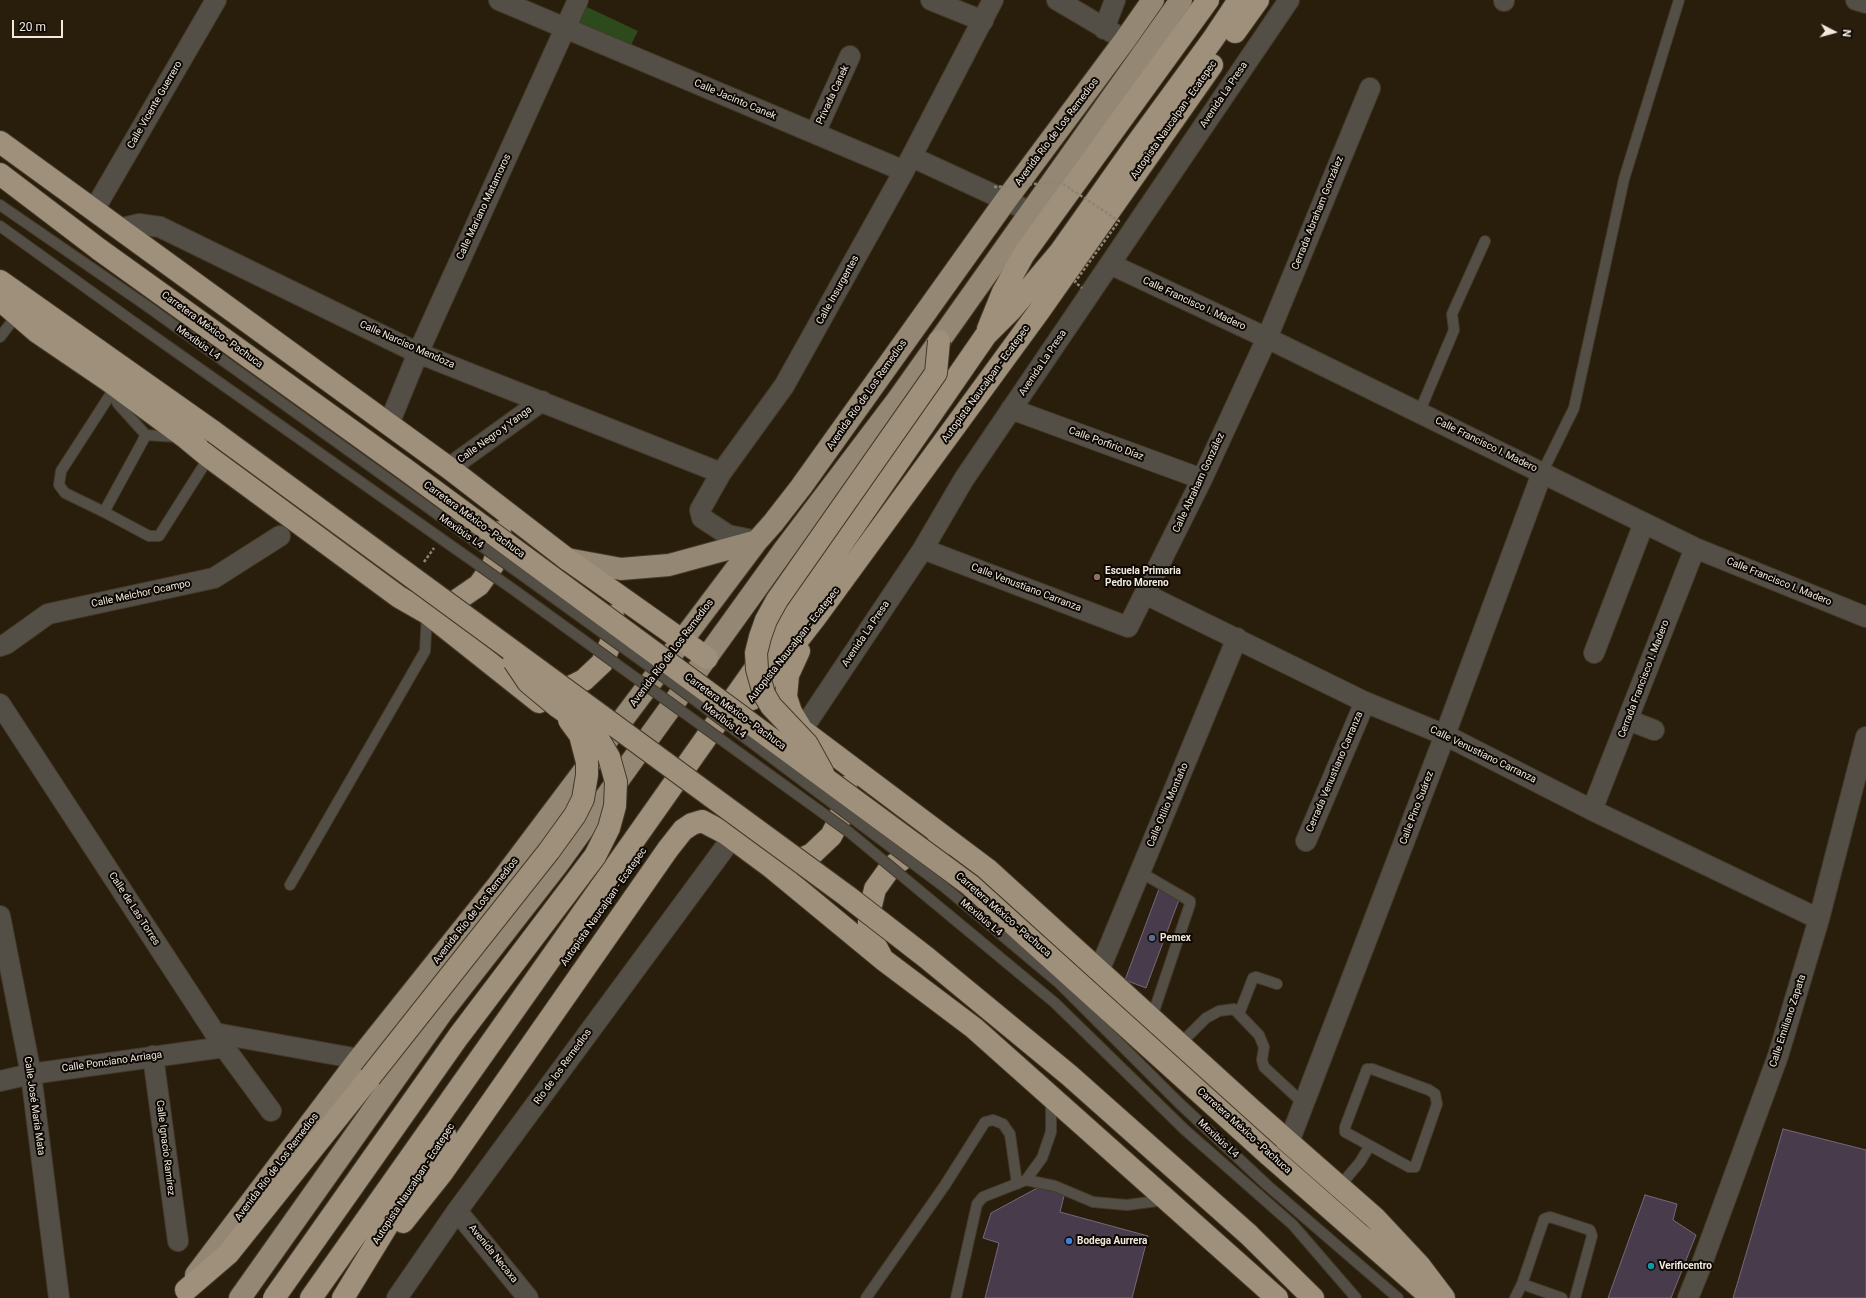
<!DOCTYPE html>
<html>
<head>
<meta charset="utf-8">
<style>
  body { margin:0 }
  #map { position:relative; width:1866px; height:1298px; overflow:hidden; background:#291d0c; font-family:Roboto,sans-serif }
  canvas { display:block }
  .north { position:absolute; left:1814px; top:12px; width:40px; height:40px; -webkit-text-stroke:3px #0d0803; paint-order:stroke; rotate:96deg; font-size:11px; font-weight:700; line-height:16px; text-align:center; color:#f1e9de }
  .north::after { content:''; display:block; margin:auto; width:14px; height:18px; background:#f1e9de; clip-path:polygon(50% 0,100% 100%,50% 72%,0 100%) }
  .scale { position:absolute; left:12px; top:20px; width:51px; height:18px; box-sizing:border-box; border:2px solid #f1e9de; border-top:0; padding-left:5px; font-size:12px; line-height:14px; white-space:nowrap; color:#f1e9de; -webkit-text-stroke:3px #0d0803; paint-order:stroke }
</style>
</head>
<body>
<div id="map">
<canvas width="1866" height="1298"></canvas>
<div class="north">N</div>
<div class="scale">20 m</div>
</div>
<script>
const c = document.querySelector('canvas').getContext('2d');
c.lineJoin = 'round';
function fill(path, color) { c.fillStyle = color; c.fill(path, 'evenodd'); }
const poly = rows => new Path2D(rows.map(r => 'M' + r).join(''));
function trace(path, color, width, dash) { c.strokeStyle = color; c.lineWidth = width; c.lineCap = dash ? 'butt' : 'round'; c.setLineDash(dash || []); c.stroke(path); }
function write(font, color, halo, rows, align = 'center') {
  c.font = font + ' Roboto,sans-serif'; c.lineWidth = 4; c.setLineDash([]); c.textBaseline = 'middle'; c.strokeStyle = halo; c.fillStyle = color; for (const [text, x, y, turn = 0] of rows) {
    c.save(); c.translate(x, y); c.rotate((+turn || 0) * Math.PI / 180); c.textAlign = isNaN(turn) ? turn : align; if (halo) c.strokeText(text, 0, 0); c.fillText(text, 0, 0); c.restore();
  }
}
fill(poly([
  [585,6,638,31,630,47,576,21]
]), '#2c4a1c');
const building = poly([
  [1159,889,1180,897,1146,988,1125,980,1159,889],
  [1783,1129,1866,1150,1866,1298,1733,1298,1783,1129],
  [1041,1186,1065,1192,1060,1212,1148,1236,1132,1298,985,1298,999,1243,983,1238,991,1213,1041,1186],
  [1645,1195,1677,1204,1673,1220,1696,1235,1671,1298,1608,1298,1645,1195]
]);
fill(building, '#483b4c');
trace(building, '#76687b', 1);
const service = poly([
  [0,205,147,306],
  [0,226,135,323],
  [0,337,17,315],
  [111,388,118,404,146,435,178,437],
  [1419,413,1454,330,1452,314,1485,241],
  [146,435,104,512,149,536,159,536,209,457],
  [1542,473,1574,408,1624,179,1679,0],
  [104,512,65,493,59,485,61,471,112,392],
  [1140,872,1190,901,1190,904,1152,1017],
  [290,885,425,651,427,613],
  [1239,1014,1253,978,1256,977,1277,984],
  [1180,1044,1206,1018,1219,1011,1234,1009,1259,1035,1264,1047,1262,1060,1264,1067,1303,1103],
  [1367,1069,1372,1069,1429,1090,1435,1094,1437,1104,1415,1167,1409,1167,1345,1132,1345,1127,1367,1069],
  [1026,1180,1042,1158,1051,1132,1051,1099],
  [1267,1185,1398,1298],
  [1339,1187,1360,1162,1369,1147],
  [1259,1195,1293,1225,1356,1298],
  [1522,1284,1562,1298],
  [866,1298,945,1185,985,1122,993,1120,1003,1124,1010,1134,1017,1184],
  [956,1298,977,1204,983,1197,1026,1180,1055,1186,1093,1202,1127,1205,1165,1200],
  [1515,1298,1522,1284,1544,1219,1550,1217,1590,1230,1592,1236,1575,1298]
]);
const minor = poly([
  [499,0,904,171],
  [931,0,983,21],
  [1057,0,1125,40],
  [1856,0,1866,3],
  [1504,1,1504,0],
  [1104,29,1115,0],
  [815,133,850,56],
  [912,157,1031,212],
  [94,210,216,0],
  [119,229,139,224,160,227,418,353,721,473],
  [1110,264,1267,338,1695,548,1866,617],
  [1011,409,1202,479],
  [393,414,418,353,578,0],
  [449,468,542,401],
  [757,541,728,535,702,518,700,510,721,473,784,386,904,171,993,0],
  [923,549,1128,627,1202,479,1267,338,1370,88],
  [1145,594,1365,702,1445,735,1592,810,1819,919],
  [0,646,6,644,48,614,214,578,280,536],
  [1594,653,1644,523],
  [0,704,224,1047,271,1111],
  [1628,720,1654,730],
  [802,730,923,549,964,479,1289,0],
  [1592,810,1695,548],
  [1306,841,1365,702],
  [0,916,31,1074,59,1298],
  [1099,971,1237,638],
  [215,1033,359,1059],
  [153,1056,178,1241],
  [0,1081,31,1074,224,1047],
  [1289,1142,1445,735,1542,473],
  [457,1211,528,1298],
  [397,1298,457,1211,732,838],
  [1688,1298,1701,1266,1778,1056,1819,919,1866,737]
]);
const trunk = poly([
  [567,559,621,569,669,565,757,541],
  [196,1275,359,1059,498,885,757,541,773,523,801,487,1006,200,1125,40,1153,0],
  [240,1298,443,1011,557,865,784,550,896,402,1181,0]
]);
const motorway = poly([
  [1235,32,1258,0],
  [0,142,449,468,567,559,707,658],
  [0,174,100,250],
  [0,281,214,432],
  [0,300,37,332,109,381,186,438,209,457,399,597,427,613,539,702],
  [988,329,1003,292,1024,254,1208,0],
  [434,611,447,607,479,585,493,565,497,553,500,532],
  [799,651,788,675,786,697,791,712,802,730,987,869,1252,1110,1375,1218,1419,1265,1444,1298],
  [547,691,560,690,572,686,584,680,602,663,612,640,613,616],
  [752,699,815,618,1040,310,1212,65],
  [783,866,791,864,812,854,831,836,840,819,846,787],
  [881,956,872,939,869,927,869,914,875,889,890,868,901,860,912,853,925,850,940,849],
  [1269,1155,1432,1298],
  [403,1222,442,1173,668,849,683,830,692,824,702,821,725,833,771,867,885,961,974,1028,1277,1298],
  [1248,1234,1313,1298],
  [186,1290,228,1254,370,1077],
  [311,1298,785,626,986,335,1012,309,1060,252,1137,143,1213,39,1239,0],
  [343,1298,428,1159,445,1134]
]);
trace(service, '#453a29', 12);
trace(minor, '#453a29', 22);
trace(trunk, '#453a29', 24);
trace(motorway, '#453a29', 24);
trace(poly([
  [424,562,434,548]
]), '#8e8476', 2.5, [3, 2]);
trace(service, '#544f46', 10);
trace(minor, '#544f46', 20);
trace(trunk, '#948774', 22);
trace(motorway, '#9e907b', 22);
const serviceBridge = poly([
  [147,306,660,674,943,886,1060,984,1179,1103,1267,1185],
  [135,323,514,590,849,832,1055,1003,1185,1130,1259,1195]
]);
const motorwayBridge = poly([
  [100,250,405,469,970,885,1269,1155],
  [214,432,847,896,927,958,1069,1075,1248,1234],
  [823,773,807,744,771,706,764,694,757,669,756,653,760,637,766,620,777,600,936,373,939,341],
  [370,1077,549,851,575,815,583,799,587,775,587,762,580,735,569,720],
  [274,1298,458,1037,595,856,609,828,615,806,616,782,609,757,599,740,584,725,558,707,528,682,514,661]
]);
trace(serviceBridge, '#453a29', 12, []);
trace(motorwayBridge, '#453a29', 24, []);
trace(poly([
  [994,187,1060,182,1119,221,1075,282,1082,288]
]), '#8e8476', 2.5, [3, 2]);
trace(serviceBridge, '#544f46', 10);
trace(motorwayBridge, '#9e907b', 22);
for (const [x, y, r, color] of [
  [1097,577,4,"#8d6e63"],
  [1152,938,4,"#5c6f8a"],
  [1069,1241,4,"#3f7fe0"],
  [1651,1266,4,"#0f9aa8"]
]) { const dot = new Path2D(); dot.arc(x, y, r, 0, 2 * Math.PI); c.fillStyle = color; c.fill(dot); trace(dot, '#0d0803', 1.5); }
write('10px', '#f1e9de', '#0d0803', [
  ["Privada Canek",833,95,-65],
  ["Avenida La Presa",1224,95,-56],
  ["Calle Jacinto Canek",735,100,23],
  ["Calle Vicente Guerrero",155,105,-60],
  ["Autopista Naucalpan - Ecatepec",1174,120,-55],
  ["Avenida Río de Los Remedios",1057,132,-53],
  ["Calle Mariano Matamoros",484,207,-65],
  ["Cerrada Abraham González",1318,213,-68],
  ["Calle Insurgentes",838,290,-61],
  ["Calle Francisco I. Madero",1194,304,25],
  ["Carretera México - Pachuca",212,330,36],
  ["Mexibús L4",198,343,36],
  ["Calle Narciso Mendoza",407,345,24],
  ["Avenida La Presa",1043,363,-56],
  ["Autopista Naucalpan - Ecatepec",986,384,-54],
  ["Avenida Río de Los Remedios",867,395,-55],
  ["Calle Negro y Yanga",495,435,-36],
  ["Calle Porfirio Díaz",1106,444,20],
  ["Calle Francisco I. Madero",1486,445,26],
  ["Calle Abraham González",1199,483,-65],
  ["Carretera México - Pachuca",474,520,36],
  ["Mexibús L4",461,532,35],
  ["Calle Francisco I. Madero",1779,582,22],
  ["Calle Venustiano Carranza",1026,588,21],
  ["Calle Melchor Ocampo",141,594,-12],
  ["Avenida La Presa",866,634,-56],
  ["Autopista Naucalpan - Ecatepec",794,645,-52],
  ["Avenida Río de Los Remedios",672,653,-53],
  ["Cerrada Francisco I. Madero",1644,679,-69],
  ["Carretera México - Pachuca",735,712,36],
  ["Mexibús L4",724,721,37],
  ["Calle Venustiano Carranza",1483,755,26],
  ["Cerrada Venustiano Carranza",1335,772,-67],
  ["Calle Otilio Montaño",1168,805,-67],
  ["Calle Pino Suárez",1417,808,-69],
  ["Autopista Naucalpan - Ecatepec",604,907,-55],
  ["Calle de Las Torres",134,909,57],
  ["Avenida Río de Los Remedios",476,911,-52],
  ["Carretera México - Pachuca",1003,915,41],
  ["Mexibús L4",981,918,40],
  ["Calle Emiliano Zapata",1788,1021,-72],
  ["Calle Ponciano Arriaga",112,1062,-8],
  ["Río de los Remedios",563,1067,-54],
  ["Calle José María Mata",34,1106,82],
  ["Carretera México - Pachuca",1244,1131,42],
  ["Mexibús L4",1218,1139,43],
  ["Calle Ignacio Ramírez",165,1148,83],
  ["Avenida Río de Los Remedios",277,1167,-53],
  ["Autopista Naucalpan - Ecatepec",414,1184,-57],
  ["Avenida Necaxa",493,1254,51]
]);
write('bold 10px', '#f1e9de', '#0d0803', [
  ["Escuela Primaria",1105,571],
  ["Pedro Moreno",1105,583],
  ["Pemex",1160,938],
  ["Bodega Aurrera",1077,1241],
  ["Verificentro",1659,1266]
], 'left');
</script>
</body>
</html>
